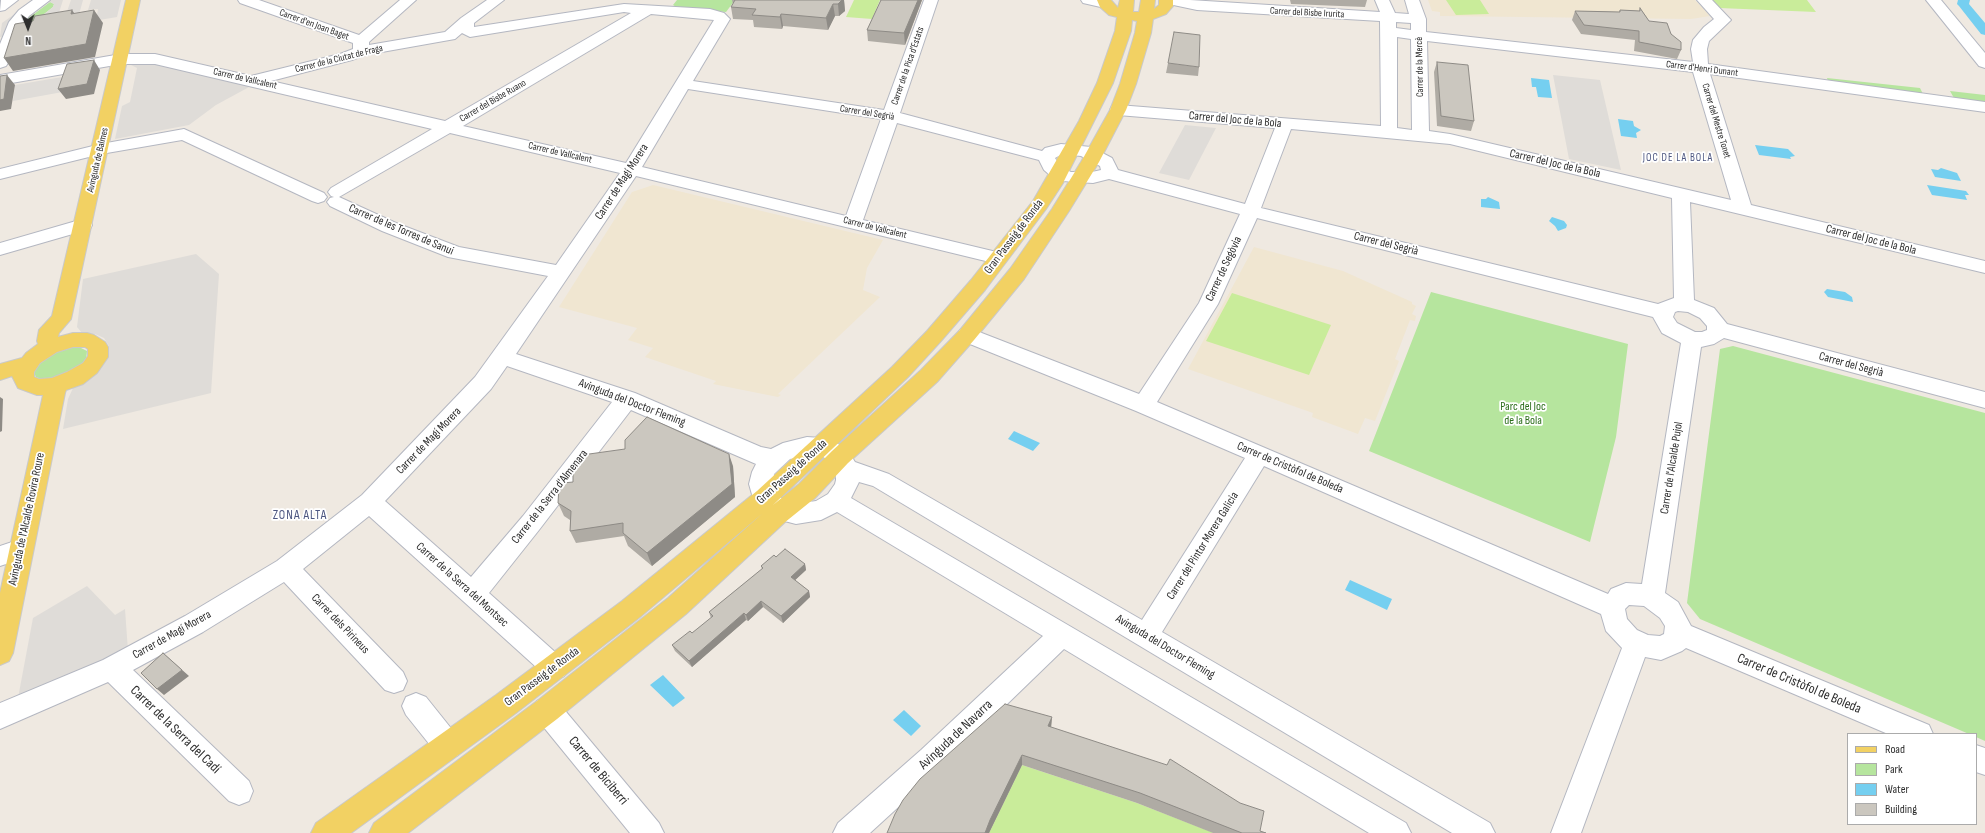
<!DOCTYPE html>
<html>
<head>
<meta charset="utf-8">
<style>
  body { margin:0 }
  #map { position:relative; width:1985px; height:833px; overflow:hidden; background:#efe9e1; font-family:"Sofia Sans Condensed",sans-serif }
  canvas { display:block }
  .legend { position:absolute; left:1847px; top:733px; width:130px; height:92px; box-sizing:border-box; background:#fff; border:1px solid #ababab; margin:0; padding:5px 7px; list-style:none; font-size:12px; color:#2e2e2e }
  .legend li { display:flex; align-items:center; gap:8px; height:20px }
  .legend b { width:20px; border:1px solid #ababab }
  .north { position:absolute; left:8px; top:8px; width:40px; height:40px; -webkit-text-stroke:3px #fff; paint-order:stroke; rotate:179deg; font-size:11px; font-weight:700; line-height:16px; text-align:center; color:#2e2e2e }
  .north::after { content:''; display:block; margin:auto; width:14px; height:18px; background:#2e2e2e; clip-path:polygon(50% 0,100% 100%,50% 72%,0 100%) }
</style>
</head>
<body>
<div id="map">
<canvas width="1985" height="833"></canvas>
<ul class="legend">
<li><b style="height:5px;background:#f2d163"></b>Road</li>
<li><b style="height:11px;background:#b6e59e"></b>Park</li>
<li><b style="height:11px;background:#75cff0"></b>Water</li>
<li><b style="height:11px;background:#cbc7bf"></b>Building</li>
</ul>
<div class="north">N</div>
</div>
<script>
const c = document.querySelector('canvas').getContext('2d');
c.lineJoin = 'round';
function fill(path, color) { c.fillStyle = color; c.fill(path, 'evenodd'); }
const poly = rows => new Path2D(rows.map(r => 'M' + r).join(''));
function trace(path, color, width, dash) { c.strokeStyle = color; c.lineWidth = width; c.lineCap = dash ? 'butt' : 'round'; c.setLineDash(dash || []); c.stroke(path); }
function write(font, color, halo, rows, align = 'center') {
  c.font = font + ' "Sofia Sans Condensed",sans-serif'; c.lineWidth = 3.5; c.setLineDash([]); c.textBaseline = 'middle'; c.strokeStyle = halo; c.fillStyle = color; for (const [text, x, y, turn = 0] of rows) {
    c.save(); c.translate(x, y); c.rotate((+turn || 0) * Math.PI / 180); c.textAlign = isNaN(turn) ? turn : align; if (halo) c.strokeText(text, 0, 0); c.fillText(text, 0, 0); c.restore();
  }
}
fill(poly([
  [1428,0,1695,0,1710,16,1691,19,1440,16,1440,12,1432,11],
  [653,185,883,240,867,268,863,290,880,297,778,394,781,395,778,397,713,384,716,381,645,357,653,348,628,340,637,328,559,307,632,192],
  [1254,247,1343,271,1412,302,1412,304,1416,306,1412,314,1416,316,1415,321,1410,320,1395,359,1399,361,1375,421,1365,418,1358,434,1312,417,1313,413,1188,369]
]), '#f0e6d1');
fill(poly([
  [677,0,735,0,726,12,678,8,673,5],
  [50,2,54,4,53,7,24,30,27,19],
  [1827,78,1920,88,1923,94,1828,81],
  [1950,91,1985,95,1985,102,1954,98],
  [1431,292,1628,344,1616,437,1590,542,1369,451],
  [77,346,87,351,86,361,81,366,57,379,41,379,36,377,34,373,38,362,61,348],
  [1733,346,1985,413,1985,741,1976,737,1976,734,1969,734,1700,619,1687,603,1720,349]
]), '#b6e59e');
fill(poly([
  [854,0,880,0,872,19,846,17],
  [1446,0,1480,0,1489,14,1456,15],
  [1712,0,1807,0,1816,12,1719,8],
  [1232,293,1331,325,1309,375,1206,341],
  [1022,765,1137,803,1214,833,989,833]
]), '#c9ec9a');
fill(poly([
  [34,0,63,0,57,19,64,20,71,0,83,0,78,18,97,15,98,9,88,10,91,0,121,0,117,17,0,37,2,23],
  [50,2,54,4,53,7,24,30,27,19],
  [133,60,140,61,251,86,216,105,189,125,115,139,122,106,130,102,137,68,129,64],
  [74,75,68,91,13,101,15,85],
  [1553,75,1600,80,1621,170,1569,159],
  [1185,125,1216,128,1189,180,1159,173],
  [196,254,219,274,211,393,63,429,68,399,73,388,107,355,109,351,109,346,104,338,95,334,82,333,77,327,83,279],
  [87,586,115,615,125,609,128,651,18,698,33,618]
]), '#dfdcd8');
fill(poly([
  [1531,78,1549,80,1552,98,1538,97,1536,87,1532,87],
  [1618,119,1633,121,1634,126,1641,130,1636,133,1637,138,1621,136],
  [1755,145,1788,149,1795,156,1790,157,1791,159,1759,155],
  [1941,168,1957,173,1961,181,1935,177,1931,169,1938,170],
  [1927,185,1966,191,1969,195,1965,195,1967,200,1932,195],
  [1488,197,1499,202,1500,209,1481,207,1481,199,1486,199],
  [1552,217,1564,221,1567,225,1566,228,1558,231,1555,226,1549,221],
  [1827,289,1845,292,1852,297,1853,302,1828,297,1824,292],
  [1014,431,1040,443,1033,451,1008,439],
  [1350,580,1392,599,1387,610,1345,590],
  [663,675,685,698,673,707,650,685],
  [904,710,921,726,911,736,893,720]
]), '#75cff0');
fill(poly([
  [1958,0,1970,0,1969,4,1985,23,1985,35,1981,34,1959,6,1957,4,1958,0]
]), '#75cff0');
const minor = poly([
  [18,0,5,10,0,11,1,0,18,0],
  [33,0,50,0,29,16,24,23,8,63,6,66,0,68,0,44,9,22,19,10,33,0],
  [238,0,259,0,359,35,400,0,416,0,369,42,369,45,445,32,461,18,487,0,504,0,474,23,474,27,624,4,710,9,724,13,730,19,693,81,884,110,924,0,938,0,900,113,1042,151,1045,148,1061,144,1091,147,1112,158,1118,170,1245,204,1275,128,1118,115,1112,114,1110,110,1112,106,1118,105,1381,126,1380,21,1197,10,1164,3,1162,0,1190,0,1380,12,1375,0,1389,0,1395,13,1409,14,1405,0,1419,0,1426,19,1426,32,1693,62,1691,49,1693,40,1704,27,1714,19,1697,0,1712,0,1731,20,1709,41,1707,49,1708,64,1985,102,1985,112,1710,74,1751,205,1985,261,1985,273,1690,202,1694,300,1714,308,1727,324,1985,392,1985,408,1724,338,1714,344,1701,347,1665,593,1678,602,1691,626,1929,725,1933,734,1888,734,1686,648,1682,651,1661,660,1645,657,1581,833,1551,833,1622,648,1606,631,1601,614,1264,466,1162,632,1490,823,1495,833,1452,833,873,486,859,482,851,498,1406,823,1411,833,1369,833,1064,649,941,768,870,833,833,833,838,823,921,750,1043,636,837,512,821,520,796,524,773,518,757,505,753,498,749,484,752,472,756,464,631,410,539,530,489,593,564,660,568,668,564,676,555,680,546,676,369,516,303,569,403,672,407,681,403,690,394,693,385,690,284,582,203,632,133,670,249,781,253,791,249,801,239,805,229,801,108,682,0,729,0,703,103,660,185,616,277,561,362,495,475,377,548,276,448,257,382,231,330,206,327,202,330,198,334,197,331,196,328,192,331,188,432,129,155,64,121,64,0,85,0,75,121,54,155,54,251,76,340,54,353,49,353,43,240,3,238,0],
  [624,12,631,13,445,121,271,81,352,60,365,55,455,39,462,33,470,37,624,12],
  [651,14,714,20,626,163,463,126,651,14],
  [1396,22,1411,23,1411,30,1396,28,1396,22],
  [1397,37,1411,39,1412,130,1397,128,1397,37],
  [1427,41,1693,72,1731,200,1450,134,1429,131,1427,41],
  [688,89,881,119,846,216,642,167,688,89],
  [897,123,1039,160,1044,170,1052,177,1062,181,1093,183,1109,179,1240,214,1199,303,1139,394,974,330,967,328,960,330,957,335,960,340,1136,411,1245,458,1142,620,889,474,855,462,848,451,838,444,821,438,807,437,783,443,771,449,761,447,635,393,516,354,636,176,998,264,1005,262,1008,258,1005,254,863,220,897,123],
  [1291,129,1450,144,1672,198,1674,298,1658,304,1261,208,1291,129],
  [450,133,620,173,556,265,459,247,396,223,339,197,450,133],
  [1062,154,1081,156,1100,166,1101,170,1092,172,1071,172,1064,169,1058,163,1055,158,1062,154],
  [1257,218,1653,317,1662,333,1681,343,1642,584,1626,583,1611,589,1608,594,1157,402,1218,304,1257,218],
  [1678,311,1688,312,1700,318,1707,326,1707,330,1702,332,1695,332,1677,323,1673,317,1675,312,1678,311],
  [507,366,612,402,523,516,471,577,385,501,491,389,507,366],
  [807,455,822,456,832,463,836,469,836,480,835,484,828,494,816,501,796,504,786,502,775,493,773,484,774,474,790,459,807,455],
  [1629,605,1644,606,1660,618,1665,626,1664,634,1660,636,1648,635,1637,630,1627,619,1625,609,1629,605],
  [1081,0,1107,0,1112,4,1110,7,1105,8,1083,3,1081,0],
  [1926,0,1941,0,1985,53,1985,68,1979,66,1926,0],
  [184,129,324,193,327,197,324,201,318,203,312,201,182,140,101,154,0,179,0,169,101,144,184,129],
  [83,219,90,221,92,225,90,229,0,255,0,243,83,219],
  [21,539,30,542,33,549,30,556,0,566,0,546,21,539],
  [416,693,426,697,458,737,462,746,458,755,448,759,438,755,406,715,402,706,406,697,416,693],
  [547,697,557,701,659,823,664,833,630,833,537,719,533,710,537,701,547,697],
  [1976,745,1985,748,1985,775,1976,772,1976,745]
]);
const major = poly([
  [126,0,140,0,71,319,59,333,58,337,73,333,87,333,94,335,105,342,108,347,108,357,97,373,83,384,66,390,65,393,13,653,9,661,0,665,0,593,43,395,37,395,18,388,12,376,0,380,0,364,22,358,26,353,38,344,37,341,39,330,52,316,126,0],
  [73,347,85,347,88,349,88,356,83,363,67,372,52,378,39,379,34,377,34,372,40,363,57,352,73,347],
  [1097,0,1111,0,1118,8,1120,0,1134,0,1133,12,1139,12,1141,0,1155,0,1154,9,1159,5,1159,0,1173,0,1173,6,1166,14,1153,19,1151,33,1136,84,1126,110,1099,162,1069,211,1024,279,974,340,937,382,848,463,815,498,784,523,686,614,557,719,408,833,369,833,374,823,537,701,668,598,763,513,640,617,516,713,351,833,311,833,316,823,496,695,622,601,757,491,892,367,927,331,971,280,1033,201,1079,121,1097,83,1115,31,1117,17,1109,15,1100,7,1097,0],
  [1132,20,1137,21,1135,33,1120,84,1110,110,1081,162,1052,209,1010,269,960,330,921,370,832,451,799,484,773,505,908,377,941,341,985,290,1046,209,1063,183,1113,83,1131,31,1132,20]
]);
trace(minor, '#b4b7c1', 2);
trace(major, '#c9c9c9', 2);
fill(minor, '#fff');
fill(major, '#f2d163');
fill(poly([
  [732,0,844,0,845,11,839,16,835,16,828,30,783,26,782,29,754,27,753,20,733,19,731,7,733,4],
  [881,0,922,0,905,45,868,41,867,30],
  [1290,0,1367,0,1365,7,1291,4],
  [1640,8,1649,21,1671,34,1681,50,1677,59,1634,51,1635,40,1581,34,1572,20,1575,11,1619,12,1620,10,1639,11],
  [1437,62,1474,121,1471,131,1437,126,1434,72],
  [1168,63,1199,67,1198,76,1166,73],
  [733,466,735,497,652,566,628,546,624,536,576,543,570,531,570,520,564,516,558,503],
  [776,557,805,564,806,570,795,580,809,591,810,597,783,623,763,607,748,621,746,620,692,667,675,651,672,645,692,633,711,618,709,612,762,569,761,566],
  [1052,717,1051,727,1260,831,1266,833,1213,833,1137,803,1022,765,989,833,887,833]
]), '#afaba4');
fill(poly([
  [842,0,844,0,845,11,839,16,838,4],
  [918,0,922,0,905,45,904,33],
  [833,4,835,16,828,30,826,18],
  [72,10,81,23,71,14],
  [94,10,103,23,95,57,13,71,4,58],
  [781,14,783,26,782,29,780,17],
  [94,60,100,70,94,94,66,99,58,89],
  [7,75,15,85,11,109,0,111,0,100],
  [0,397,3,399,2,431,0,432],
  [729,454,733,466,735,497,652,566,647,553],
  [805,564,806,570,792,583,791,577],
  [809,591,810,597,783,623,781,616],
  [761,601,763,607,748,621,746,615],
  [744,613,746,620,692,667,689,661],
  [163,653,189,676,164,695,157,689],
  [1052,717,1051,728,1048,726],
  [1022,755,1022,765,989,833,985,833,990,820]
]), '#8e8b86');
const building = poly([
  [735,0,842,0,838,4,833,4,826,18,781,14,780,17,752,15,756,9,731,7,735,0],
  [881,0,918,0,904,33,867,30,881,0],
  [1640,8,1649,21,1667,23,1671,34,1681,42,1681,50,1639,42,1639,31,1584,25,1575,11,1620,12,1620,10,1640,11,1640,8],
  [72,10,71,14,94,10,86,44,4,58,15,24,33,21,35,16,72,10],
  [1174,32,1200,35,1199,67,1168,63,1174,32],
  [94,60,87,84,58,89,67,64,94,60],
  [1437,62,1468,65,1474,121,1441,116,1437,62],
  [7,75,4,99,0,100,0,76,7,75],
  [647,417,729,454,732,484,647,553,623,533,623,523,570,531,571,511,558,503,559,486,563,483,573,482,573,467,582,455,625,449,625,440,647,417],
  [785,549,805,564,791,577,809,591,781,616,761,601,746,615,744,613,689,661,672,645,690,631,692,633,713,616,709,612,763,568,761,566,774,555,776,557,785,549],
  [163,653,182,670,157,689,141,673,163,653],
  [1005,704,1052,717,1048,726,1167,765,1170,759,1240,803,1264,811,1260,831,1266,833,1242,833,1140,793,1022,755,990,820,985,833,887,833,895,814,903,800,920,779,1005,704]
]);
fill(building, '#cbc7bf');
trace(building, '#8e8b86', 1);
write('10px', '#2e2e2e', '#fff', [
  ["Carrer del Bisbe Irurita",1307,13,3],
  ["Carrer d'en Joan Baget",314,25,20],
  ["Carrer de la Ciutat de Fraga",339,59,-14],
  ["Carrer de la Pica d'Estats",908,66,-71],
  ["Carrer de la Mercè",1420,67,-91],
  ["Carrer d'Henri Dunant",1702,69,7],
  ["Carrer de Vallcalent",245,79,13],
  ["Carrer del Bisbe Ruano",493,101,-30],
  ["Carrer del Segrià",867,113,9],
  ["Carrer del Mestre Tonet",1716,121,73],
  ["Carrer de Vallcalent",560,153,13],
  ["Avinguda de Balmes",98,160,-77],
  ["Carrer de Vallcalent",875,228,14]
]);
c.letterSpacing = '1px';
write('11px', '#4d5680', '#fff', [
  ["JOC DE LA BOLA",1678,158]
]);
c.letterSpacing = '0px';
write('12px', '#2e2e2e', '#fff', [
  ["Carrer del Joc de la Bola",1235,120,5],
  ["Carrer del Joc de la Bola",1555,164,13],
  ["Carrer de Magí Morera",622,182,-57],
  ["Carrer de les Torres de Sanui",401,230,23],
  ["Gran Passeig de Ronda",1014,237,-53],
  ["Carrer del Joc de la Bola",1871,240,14],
  ["Carrer del Segrià",1386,244,14],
  ["Carrer de Segòvia",1224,269,-65],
  ["Carrer del Segrià",1851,365,15],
  ["Avinguda del Doctor Fleming",632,403,21],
  ["Carrer de Magí Morera",429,441,-46],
  ["Carrer de Cristòfol de Boleda",1290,468,23],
  ["Carrer de l'Alcalde Pujol",1672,468,-81],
  ["Gran Passeig de Ronda",792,472,-42],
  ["Carrer de la Serra d'Almenara",550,497,-52],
  ["Avinguda de l'Alcalde Rovira Roure",27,519,-78],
  ["Carrer del Pintor Morera Galicia",1203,546,-58],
  ["Carrer de la Serra del Montsec",462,585,42],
  ["Carrer dels Pirineus",340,624,46],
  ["Carrer de Magí Morera",172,635,-29],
  ["Avinguda del Doctor Fleming",1165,647,31],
  ["Gran Passeig de Ronda",542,677,-37]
]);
write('12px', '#2c6e1b', '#fff', [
  ["Parc del Joc",1523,407],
  ["de la Bola",1523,421]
]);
c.letterSpacing = '1px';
write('13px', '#4d5680', '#fff', [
  ["ZONA ALTA",300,516]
]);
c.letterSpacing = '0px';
write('14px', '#2e2e2e', '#fff', [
  ["Carrer de Cristòfol de Boleda",1799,684,23],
  ["Carrer de la Serra del Cadí",175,730,44],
  ["Avinguda de Navarra",956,735,-43],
  ["Carrer de Biciberri",598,771,50]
]);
</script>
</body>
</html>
